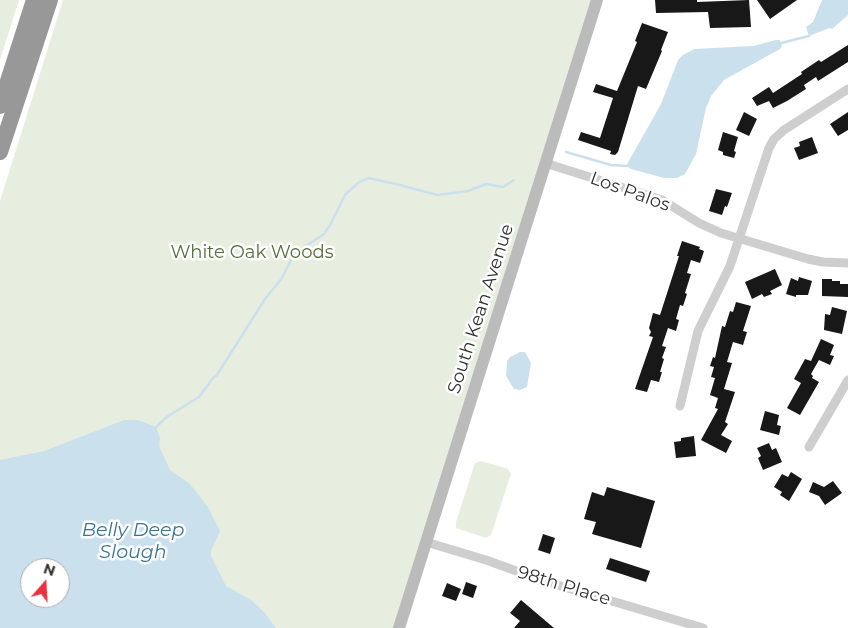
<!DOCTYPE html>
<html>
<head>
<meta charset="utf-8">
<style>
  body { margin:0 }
  #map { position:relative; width:848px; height:628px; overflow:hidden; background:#fff; font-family:Montserrat,sans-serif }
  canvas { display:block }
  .north { position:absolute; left:20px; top:558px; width:50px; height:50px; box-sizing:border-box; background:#fff; border:1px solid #adadad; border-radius:50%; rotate:19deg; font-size:14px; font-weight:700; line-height:20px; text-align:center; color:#313131 }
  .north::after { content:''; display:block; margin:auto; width:18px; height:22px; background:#e93241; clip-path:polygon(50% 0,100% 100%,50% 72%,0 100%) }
</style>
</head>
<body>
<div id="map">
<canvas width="848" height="628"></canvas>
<div class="north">N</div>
</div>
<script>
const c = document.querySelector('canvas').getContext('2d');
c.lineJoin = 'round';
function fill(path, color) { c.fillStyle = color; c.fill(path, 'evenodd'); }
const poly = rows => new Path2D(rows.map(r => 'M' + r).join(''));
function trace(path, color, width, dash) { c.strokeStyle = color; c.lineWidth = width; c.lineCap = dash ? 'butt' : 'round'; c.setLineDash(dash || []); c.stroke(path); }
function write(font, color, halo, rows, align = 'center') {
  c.font = font + ' Montserrat,sans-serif'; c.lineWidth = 5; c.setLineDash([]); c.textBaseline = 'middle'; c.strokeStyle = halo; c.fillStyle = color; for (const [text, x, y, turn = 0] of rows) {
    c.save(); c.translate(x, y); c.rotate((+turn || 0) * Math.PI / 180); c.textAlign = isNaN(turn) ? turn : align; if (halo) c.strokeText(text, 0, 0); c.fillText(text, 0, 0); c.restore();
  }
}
fill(poly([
  [0,0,19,0,0,60],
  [63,0,597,0,398,628,0,628,0,201],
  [30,568,60,568,60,598,30,598],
  [481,461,508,469,511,474,491,535,486,538,456,528,456,522,475,463]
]), '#e7eedf');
fill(poly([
  [822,0,848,0,848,15,832,29,829,28,809,36,806,27,813,22],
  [776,40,780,40,782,46,780,49,724,80,711,96,706,108,696,154,685,174,677,178,664,178,631,169,626,166,661,104,678,60,683,55,694,49,753,46],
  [520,352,525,352,531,363,527,387,520,390,514,389,506,376,507,361,510,357],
  [124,420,138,420,156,427,160,438,159,446,170,470,190,484,208,507,220,531,211,551,211,556,226,586,251,600,264,612,276,628,0,628,0,460,44,451],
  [30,568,60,568,60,598,30,598]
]), '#cbe0ed');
trace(poly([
  [781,43,809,36],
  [566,152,611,165,626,166],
  [156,427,168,416,199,397,213,378,217,375,265,299,282,278,291,260,298,251,324,234,330,225,345,195,358,183,368,178,392,183,438,195,468,191,486,184,503,187,514,180]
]), '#cbe0ed', 2.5);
fill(poly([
  [655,0,697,0,697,2,749,0,751,27,710,28,708,12,656,13],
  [757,0,797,0,770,19],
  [642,23,668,32,661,50,662,51,646,89,638,86,618,152,615,155,610,154,611,151,578,140,581,132,600,138,613,98,593,92,596,84,617,91,637,42,635,41],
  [848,45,848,62,818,81,816,77,804,85,806,89,787,101,773,108,769,101,757,106,752,98,769,87,773,93,802,74,801,72,819,60,821,62],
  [744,112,757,119,749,136,736,130],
  [848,112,848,130,838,136,830,124],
  [723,132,738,137,734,151,736,152,734,158,723,155,723,152,718,150],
  [812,137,818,153,799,160,794,148,800,146,799,142],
  [716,189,732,193,727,207,725,206,722,215,709,211],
  [682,241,700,247,699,249,704,251,700,263,691,260,687,273,691,274,685,293,687,294,683,306,680,305,676,319,679,320,676,331,668,328,662,346,666,347,662,358,664,359,660,372,662,372,659,382,651,380,647,392,635,389,653,337,649,336,651,332,649,328,653,313,660,315,679,256,677,256],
  [775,269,782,285,770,291,772,294,764,297,762,294,752,299,745,282],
  [799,277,812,281,808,295,796,295,796,297,786,294,791,278,798,281],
  [822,279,832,279,832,281,840,281,840,284,848,284,848,297,822,296],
  [736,302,751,306,743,331,747,332,743,345,733,342,727,362,732,363,724,389,735,392,725,422,728,424,721,435,732,441,726,453,701,440,718,409,715,408,718,398,710,395,715,378,711,377,714,367,710,366,713,357,715,358,722,326,725,327,730,311,733,312],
  [832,307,847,311,842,334,824,330,825,314,830,315],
  [821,339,834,345,830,355,834,356,830,365,819,360,811,374,813,376,812,378,819,382,800,415,787,408,801,383,794,379,805,359,811,361],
  [765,411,779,415,777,425,781,426,779,435,760,430],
  [694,436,696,456,676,458,674,442,681,441,681,438],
  [769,443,772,450,776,448,782,462,763,470,758,458,761,456,757,448],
  [791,472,802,479,789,501,780,495,782,492,774,487,782,474,788,477],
  [833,481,842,493,825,505,819,496,809,492,813,482,824,487],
  [607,487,655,501,641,548,592,534,596,522,584,519,592,492,604,496],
  [543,534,555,538,550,554,538,550],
  [610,558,650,571,646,582,606,569],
  [466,582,477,586,473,598,462,594],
  [447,583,461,589,456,601,442,596],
  [521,600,554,628,514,628,520,621,510,613]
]), '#181818');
trace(poly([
  [545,163,662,200,699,223,721,233,808,259,823,262,848,263],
  [680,406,698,331,730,266,769,148,774,139,784,130,848,89],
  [809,447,848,380],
  [426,542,486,560,544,581,703,628]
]), '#cecece', 9);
trace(poly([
  [399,628,597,0]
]), '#bbb', 12);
trace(poly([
  [0,106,34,0],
  [0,152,50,0]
]), '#989898', 16);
write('18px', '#313131', '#fff', [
  ["Los Palos",630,192,20],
  ["South Kean Avenue",481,309,-72],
  ["98th Place",564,586,17]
]);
write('18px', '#546e3c', '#fff', [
  ["White Oak Woods",252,253]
]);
write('italic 19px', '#3c7395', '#fff', [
  ["Belly Deep",133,530],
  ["Slough",133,552]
]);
</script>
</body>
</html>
